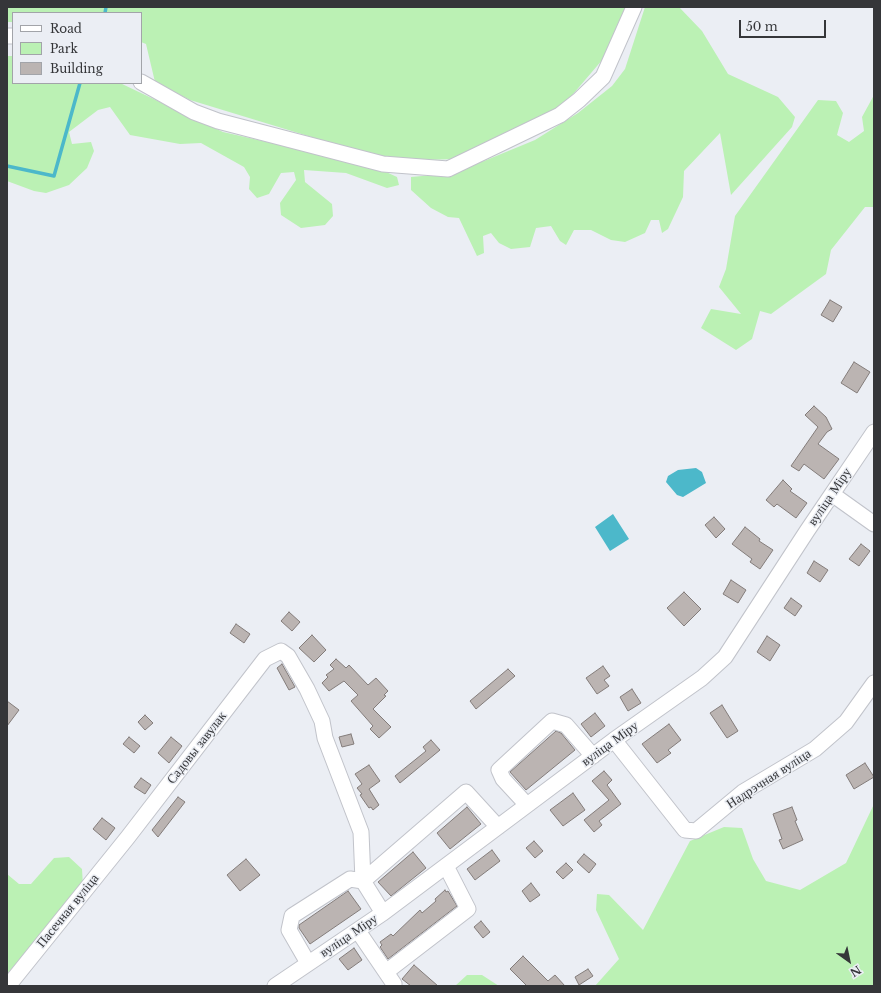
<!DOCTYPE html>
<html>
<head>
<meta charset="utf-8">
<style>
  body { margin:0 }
  #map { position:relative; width:881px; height:993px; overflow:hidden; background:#ebeef4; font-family:"Libre Baskerville",serif }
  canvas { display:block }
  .frame { position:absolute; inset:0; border:8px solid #353639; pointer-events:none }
  .legend { position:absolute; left:12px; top:12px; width:130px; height:72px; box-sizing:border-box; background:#ebeef4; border:1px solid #a2a4a9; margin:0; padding:5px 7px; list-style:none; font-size:12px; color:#353639 }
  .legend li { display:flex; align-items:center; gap:8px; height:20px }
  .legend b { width:20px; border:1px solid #a2a4a9 }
  .north { position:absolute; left:829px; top:941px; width:40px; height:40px; -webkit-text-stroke:3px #ebeef4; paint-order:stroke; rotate:147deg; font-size:11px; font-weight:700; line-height:16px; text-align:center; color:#353639 }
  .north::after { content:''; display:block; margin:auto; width:14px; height:18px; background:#353639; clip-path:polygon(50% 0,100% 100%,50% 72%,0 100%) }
  .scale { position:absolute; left:739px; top:20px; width:87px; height:18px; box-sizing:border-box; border:2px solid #353639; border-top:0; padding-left:5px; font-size:12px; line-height:14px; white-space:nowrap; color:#353639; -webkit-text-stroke:3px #ebeef4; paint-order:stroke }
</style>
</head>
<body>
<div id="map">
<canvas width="881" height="993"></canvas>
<div class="frame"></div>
<ul class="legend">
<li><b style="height:5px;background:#fff"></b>Road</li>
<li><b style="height:11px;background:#bbf1b4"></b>Park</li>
<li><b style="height:11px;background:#bbb4b2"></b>Building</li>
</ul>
<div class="north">N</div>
<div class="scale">50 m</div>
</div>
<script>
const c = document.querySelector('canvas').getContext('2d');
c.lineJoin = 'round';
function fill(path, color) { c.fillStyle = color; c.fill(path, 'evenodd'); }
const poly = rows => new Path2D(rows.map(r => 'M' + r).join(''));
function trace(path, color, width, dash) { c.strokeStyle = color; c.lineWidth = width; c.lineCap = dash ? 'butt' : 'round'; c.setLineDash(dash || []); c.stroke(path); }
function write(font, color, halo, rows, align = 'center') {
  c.font = font + ' "Libre Baskerville",serif'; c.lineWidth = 3; c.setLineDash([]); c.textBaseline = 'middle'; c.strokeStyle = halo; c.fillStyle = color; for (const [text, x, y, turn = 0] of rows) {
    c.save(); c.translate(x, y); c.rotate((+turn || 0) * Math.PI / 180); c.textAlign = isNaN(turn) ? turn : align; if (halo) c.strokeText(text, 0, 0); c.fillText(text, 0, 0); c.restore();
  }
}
fill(poly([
  [7,7,627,7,609,52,562,107,456,159,390,161,190,100,155,82,146,44,141,42,141,13,13,13,13,22,7,22],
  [645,7,679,7,702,31,728,74,778,97,795,117,792,127,731,195,720,133,684,171,683,197,668,229,662,233,659,220,651,220,645,233,625,242,611,240,591,230,574,230,566,245,560,241,551,226,536,228,530,247,511,249,499,243,491,233,483,236,484,253,477,256,459,218,448,217,431,208,411,190,411,177,433,175,484,161,535,140,578,113,612,86,625,69],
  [7,56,13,56,13,83,120,83,223,132,373,166,397,177,399,185,387,188,346,173,304,170,305,182,332,204,333,216,325,225,301,228,281,215,280,203,296,180,294,172,281,173,269,194,257,198,249,189,250,177,244,167,201,143,180,144,130,135,110,107,98,110,69,132,72,144,91,142,94,151,87,168,69,185,46,193,34,191,7,181],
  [874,95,874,207,865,207,831,250,826,274,771,314,760,311,752,339,736,350,701,328,711,309,741,314,719,287,726,269,735,216,818,100,836,101,843,113,837,135,849,142,864,131,862,117],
  [874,804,874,986,595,986,619,959,596,910,597,894,609,895,643,930,690,841,724,827,742,828,753,859,766,881,800,890,846,863],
  [69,857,82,869,83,886,7,974,7,874,19,884,31,884,54,858],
  [467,975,482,975,499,986,455,986]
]), '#bbf1b4');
fill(poly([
  [696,468,702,472,706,483,683,497,677,495,666,482,668,476,678,470],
  [613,514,629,539,610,551,595,527]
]), '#4cb8ca');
trace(poly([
  [105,13,106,7],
  [7,166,54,176,80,83]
]), '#4cb8ca', 3.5);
const building = poly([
  [830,300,842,307,833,322,821,315,830,300],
  [854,362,870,372,857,393,841,383,854,362],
  [814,406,826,417,832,429,827,432,818,444,839,459,824,479,804,464,799,471,791,466,818,427,805,415,814,406],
  [783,480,792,489,790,491,807,503,796,518,777,504,774,507,766,500,783,480],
  [714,517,725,529,716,538,705,525,714,517],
  [745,527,760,539,759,541,773,550,760,569,750,562,752,559,732,544,745,527],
  [861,544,870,551,859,566,849,559,861,544],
  [814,561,828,570,820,582,807,573,814,561],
  [731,580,746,590,738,603,723,594,731,580],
  [684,592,701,609,684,626,667,608,684,592],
  [791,598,802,606,795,616,784,608,791,598],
  [289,612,300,622,292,631,281,621,289,612],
  [236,624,250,634,244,643,230,633,236,624],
  [312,635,326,650,314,662,299,648,312,635],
  [767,636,780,645,770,661,757,652,767,636],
  [336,659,346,668,349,665,368,685,376,678,388,691,384,695,386,696,373,709,391,727,379,738,370,729,373,726,351,701,358,695,344,681,329,691,322,683,328,677,326,675,334,669,330,665,336,659],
  [282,664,295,687,289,690,277,668,282,664],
  [603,666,610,676,604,680,609,686,597,694,586,678,603,666],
  [508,669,515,676,476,709,470,701,508,669],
  [632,689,641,703,628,711,620,697,632,689],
  [7,701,19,710,7,726,7,701],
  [722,705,738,731,727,738,710,713,722,705],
  [595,713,605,726,591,737,581,724,595,713],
  [145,715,153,723,145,730,138,722,145,715],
  [669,724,681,740,668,750,671,753,657,763,642,744,669,724],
  [556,731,561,733,575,750,526,790,510,772,556,731],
  [351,734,354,744,342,747,339,737,351,734],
  [129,737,140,746,134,753,123,744,129,737],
  [171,737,182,746,169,763,158,753,171,737],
  [431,740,440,750,400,783,395,776,426,751,423,747,431,740],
  [865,763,874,777,854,789,846,775,865,763],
  [369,765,380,781,369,789,379,805,373,810,371,807,369,808,360,795,362,794,357,788,362,784,355,774,369,765],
  [604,771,612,780,607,785,621,804,599,821,602,825,594,832,584,820,609,800,592,781,604,771],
  [141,778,151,785,145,794,134,787,141,778],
  [573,793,585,810,563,826,550,810,573,793],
  [178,797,185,802,158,837,152,830,178,797],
  [467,807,481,824,450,849,437,833,467,807],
  [792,807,797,820,795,821,803,840,783,849,779,840,782,839,773,814,792,807],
  [102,818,115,828,106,840,93,829,102,818],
  [534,841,543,851,535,858,526,848,534,841],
  [492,850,500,861,475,880,467,869,492,850],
  [413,852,426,868,391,896,378,882,413,852],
  [584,854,596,864,589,873,577,862,584,854],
  [246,859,260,875,240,891,227,875,246,859],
  [566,863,573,870,563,879,556,872,566,863],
  [531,883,540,895,530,902,522,891,531,883],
  [445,890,446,892,448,891,457,906,388,959,380,947,382,945,380,942,391,934,393,936,420,910,422,913,436,901,435,899,445,890],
  [348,891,361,909,310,944,299,928,299,925,348,891],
  [481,921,490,932,483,938,474,927,481,921],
  [354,948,362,960,348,970,339,959,354,948],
  [523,956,548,981,555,975,565,986,527,986,510,969,523,956],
  [414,965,438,986,411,986,402,979,414,965],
  [588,969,593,976,579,985,575,977,588,969]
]);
fill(building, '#bbb4b2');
trace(building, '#837c7a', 1);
const minor = poly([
  [7,36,13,36],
  [141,82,194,112,218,121,383,164,448,169,560,115,579,100,603,77,634,7],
  [832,494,874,524],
  [614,740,685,830,696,831,743,792,815,749,846,722,874,683],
  [527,805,503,779,499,770,552,721,566,725,593,756],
  [363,881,466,792,498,827],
  [358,931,394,984,393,986],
  [308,963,289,930,292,916,350,879,363,881,383,913],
  [386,972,468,909,446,866],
  [8,986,128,837,265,659,281,651,288,656,307,689,322,721,325,738,361,832,363,881],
  [275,986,383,913,614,740,702,678,725,657,807,531,874,432]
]);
trace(minor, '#c1c3ca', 17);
trace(minor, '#fff', 15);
write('13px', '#353639', '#ebeef4', [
  ["вуліца Міру",830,497,-56],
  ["вуліца Міру",610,744,-36],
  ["Садовы завулак",197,748,-52],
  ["Надрэчная вуліца",769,779,-33],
  ["Пасечная вуліца",68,911,-51],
  ["вуліца Міру",349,936,-34]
]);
</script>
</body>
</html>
